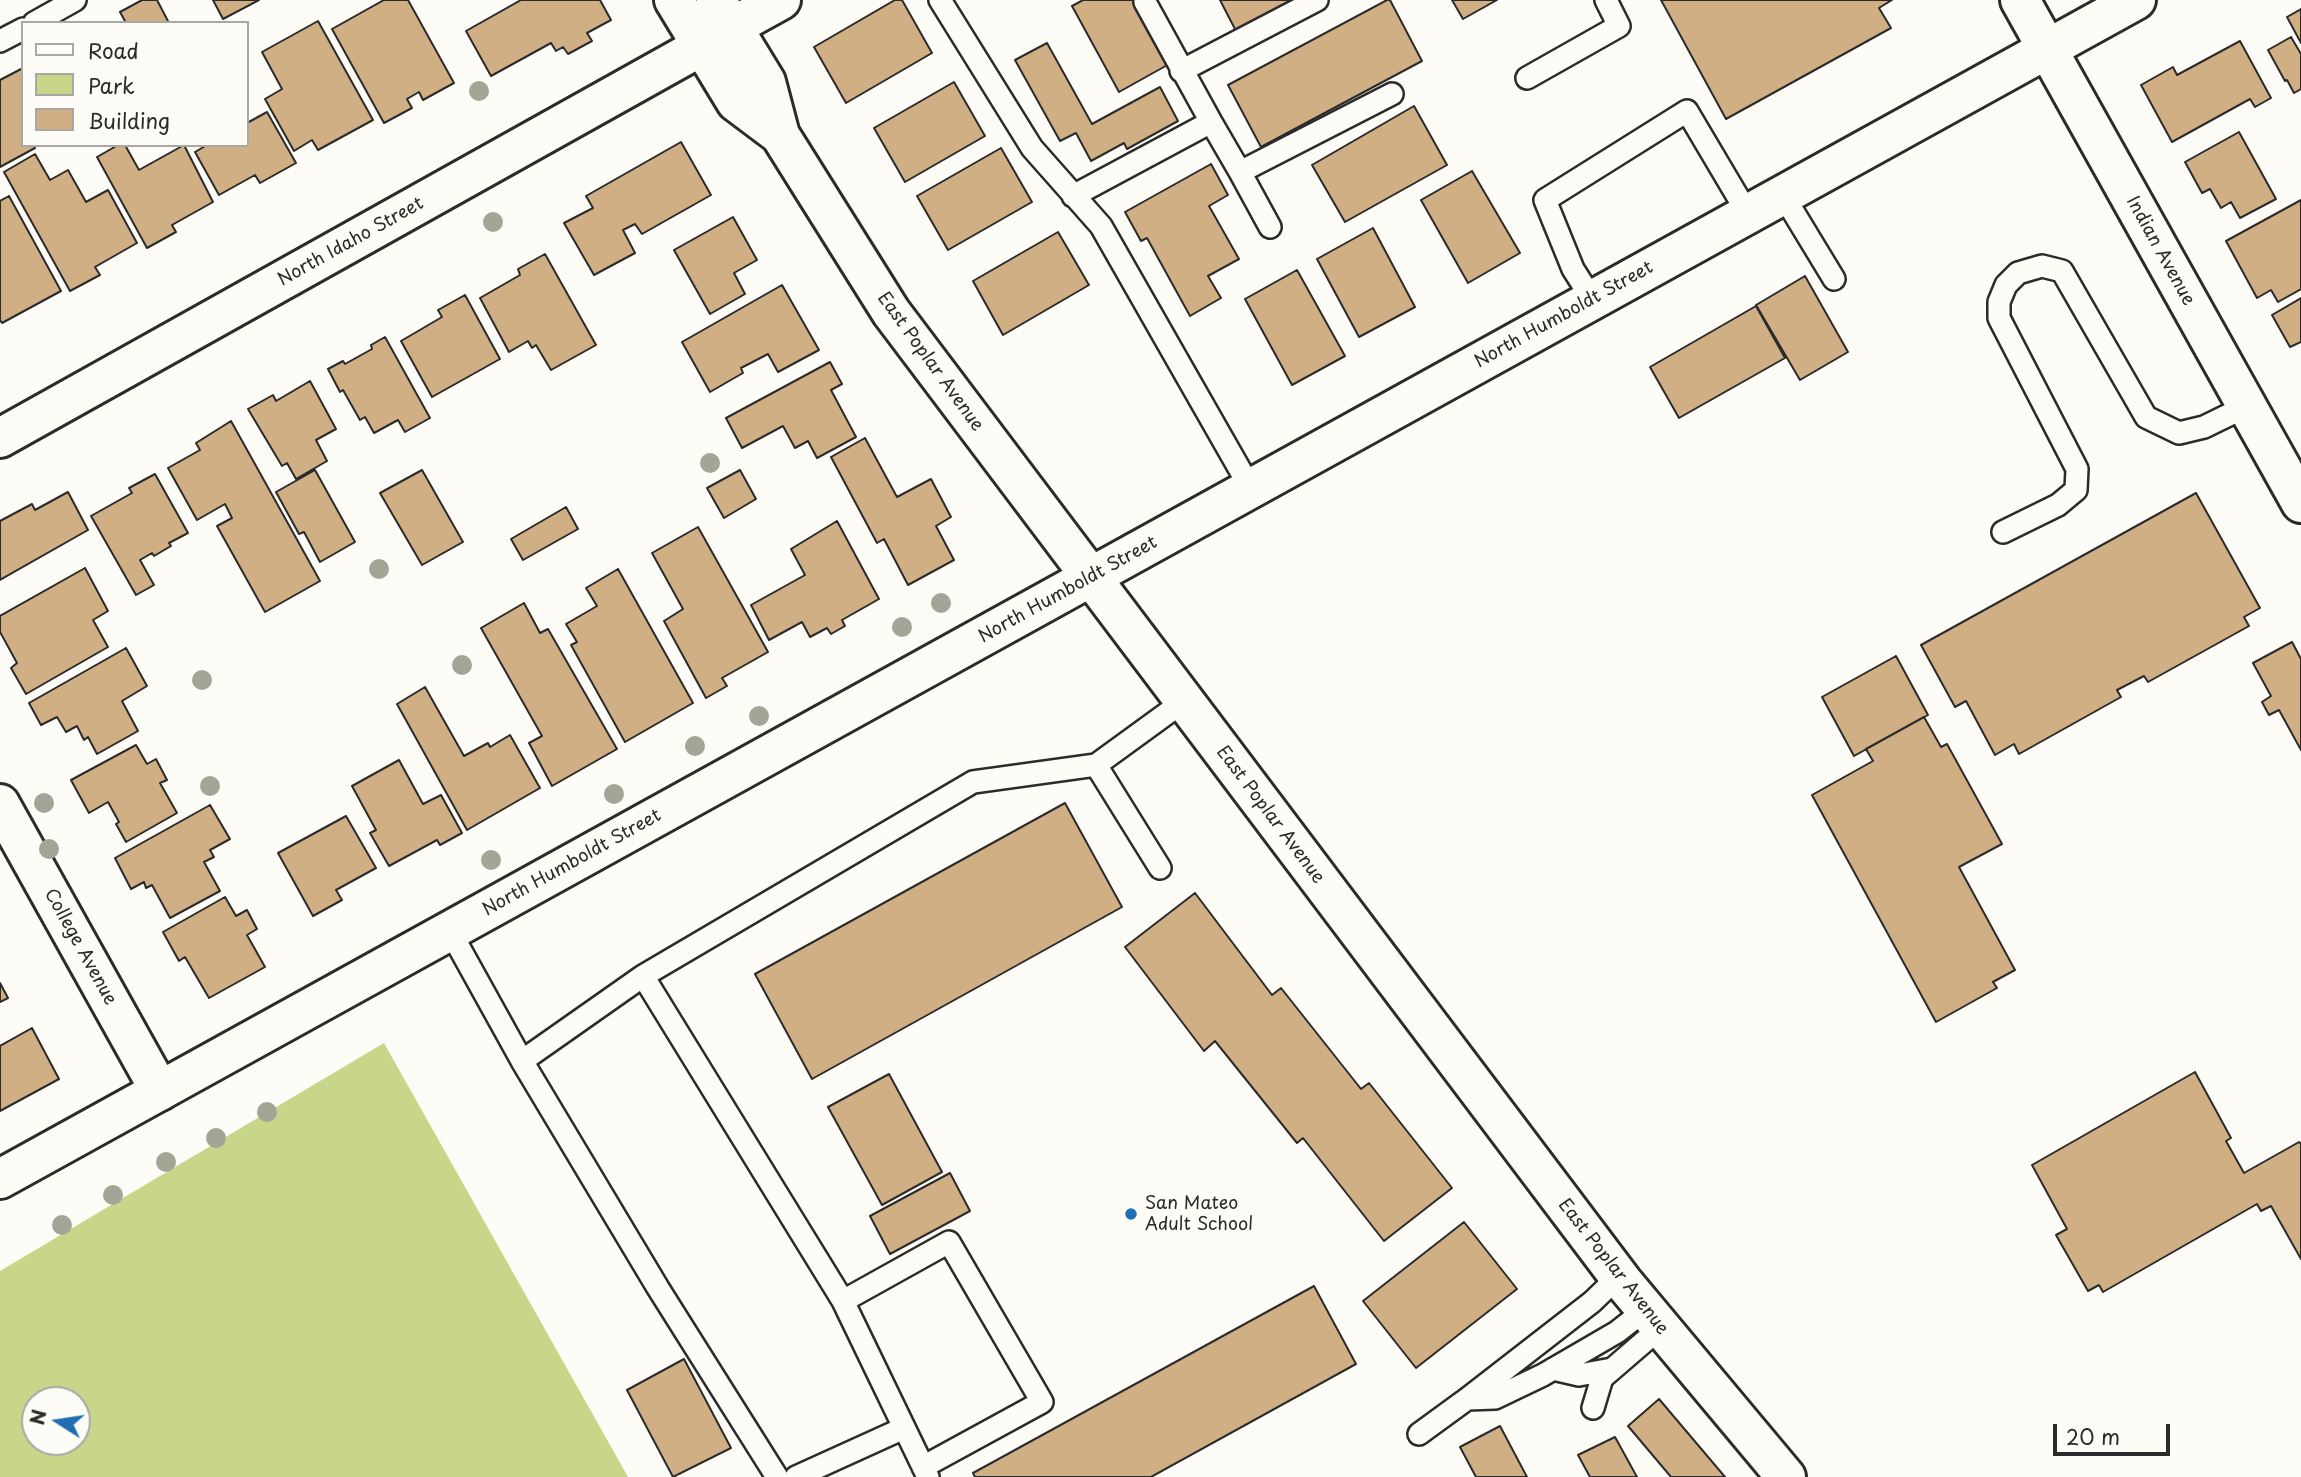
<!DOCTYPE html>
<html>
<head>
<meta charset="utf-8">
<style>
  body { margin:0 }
  #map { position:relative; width:2301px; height:1477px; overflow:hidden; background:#fdfcf7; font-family:"Playpen Sans",sans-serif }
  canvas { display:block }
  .legend { position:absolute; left:21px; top:21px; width:228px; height:126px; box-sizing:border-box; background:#fdfcf7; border:2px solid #a9a8a5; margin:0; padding:9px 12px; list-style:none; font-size:21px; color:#2b2b2b }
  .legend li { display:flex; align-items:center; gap:14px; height:35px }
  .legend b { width:35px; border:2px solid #a9a8a5 }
  .north { position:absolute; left:21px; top:1386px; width:70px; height:70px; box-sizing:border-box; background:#fdfcf7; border:2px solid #a9a8a5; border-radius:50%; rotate:282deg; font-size:19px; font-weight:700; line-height:28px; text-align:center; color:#2b2b2b }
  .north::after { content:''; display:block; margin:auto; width:24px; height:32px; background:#1f6fb2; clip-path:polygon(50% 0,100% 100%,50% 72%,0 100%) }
  .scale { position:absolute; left:2053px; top:1424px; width:117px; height:32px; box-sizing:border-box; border:4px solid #2b2b2b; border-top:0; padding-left:9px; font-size:21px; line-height:24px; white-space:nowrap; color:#2b2b2b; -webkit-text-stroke:5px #fdfcf7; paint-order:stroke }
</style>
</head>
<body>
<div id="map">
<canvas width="2301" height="1477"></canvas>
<ul class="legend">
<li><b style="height:9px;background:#fdfcf7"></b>Road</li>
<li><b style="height:19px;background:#c7d689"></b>Park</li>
<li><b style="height:19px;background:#d1af84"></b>Building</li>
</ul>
<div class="north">N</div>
<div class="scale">20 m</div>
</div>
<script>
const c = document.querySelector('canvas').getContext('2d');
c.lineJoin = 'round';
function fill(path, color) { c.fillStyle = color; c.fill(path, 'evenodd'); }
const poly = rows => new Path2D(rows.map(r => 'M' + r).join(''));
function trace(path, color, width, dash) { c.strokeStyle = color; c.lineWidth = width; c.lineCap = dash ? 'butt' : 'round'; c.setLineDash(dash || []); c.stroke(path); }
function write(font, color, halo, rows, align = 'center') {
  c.font = font + ' "Playpen Sans",sans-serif'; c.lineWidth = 5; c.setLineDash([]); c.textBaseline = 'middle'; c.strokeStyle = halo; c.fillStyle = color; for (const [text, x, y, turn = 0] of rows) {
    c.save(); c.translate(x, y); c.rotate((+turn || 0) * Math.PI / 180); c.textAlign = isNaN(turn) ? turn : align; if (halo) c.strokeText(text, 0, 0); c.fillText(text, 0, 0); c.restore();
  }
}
fill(poly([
  [384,1043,628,1477,0,1477,0,1271],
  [35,1400,77,1400,77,1442,35,1442]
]), '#c7d689');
const building = poly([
  [142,0,157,0,169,23,126,23,120,12,142,0],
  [213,0,259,0,223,19,213,0],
  [384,0,408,0,454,83,423,100,419,92,407,99,412,108,384,123,332,29,384,0],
  [521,0,600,0,611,20,587,33,592,41,568,54,563,47,556,51,551,43,491,76,466,31,521,0],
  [895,0,902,0,932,53,846,103,814,47,895,0],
  [1083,0,1136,0,1171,63,1119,92,1072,6,1083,0],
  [1220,0,1294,0,1236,31,1220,0],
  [1387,0,1390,0,1422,61,1261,147,1228,85,1387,0],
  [1452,0,1497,0,1463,19,1452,0],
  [1661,0,1892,0,1879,8,1891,28,1726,119,1661,0],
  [2301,9,2301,43,2287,17,2301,9],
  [318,21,373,120,318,150,312,140,294,151,265,99,282,89,262,52,318,21],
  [2291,37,2301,54,2301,89,2294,93,2287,80,2285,81,2268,50,2291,37],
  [2240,41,2271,98,2255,107,2250,99,2172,142,2141,85,2173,67,2177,75,2240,41],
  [1047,43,1092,124,1160,87,1178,121,1127,149,1124,143,1091,161,1076,133,1060,141,1015,60,1047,43],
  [23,68,23,145,34,145,35,148,0,167,0,80,23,68],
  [954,82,985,136,905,182,874,128,954,82],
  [1414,106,1447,165,1345,222,1312,165,1414,106],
  [267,112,296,163,260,183,255,175,219,195,195,152,207,145,247,145,247,123,267,112],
  [2239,132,2276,199,2240,218,2231,202,2221,208,2210,189,2202,193,2185,162,2239,132],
  [681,142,711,195,642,234,635,224,623,230,635,253,594,275,564,223,593,208,586,196,681,142],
  [118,145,125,145,139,170,184,145,213,202,172,225,176,232,147,248,97,157,118,145],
  [1001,148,1032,202,948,250,917,196,1001,148],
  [35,154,50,180,68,170,86,202,108,190,137,243,95,267,100,275,70,291,4,172,35,154],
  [1211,164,1228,195,1209,206,1239,259,1208,276,1221,298,1190,316,1147,238,1141,241,1125,212,1211,164],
  [1472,171,1520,253,1468,283,1421,200,1472,171],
  [9,196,61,291,2,323,0,320,0,201,9,196],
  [2301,200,2301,289,2278,302,2271,290,2257,298,2226,241,2301,200],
  [733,217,757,260,734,273,745,294,710,314,674,250,733,217],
  [1373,228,1415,307,1359,337,1317,259,1373,228],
  [1058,232,1089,285,1003,335,973,281,1058,232],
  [545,254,596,345,551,370,536,345,532,348,528,341,509,352,480,298,520,275,518,269,545,254],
  [1297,270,1345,356,1292,385,1245,299,1297,270],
  [1805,276,1848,352,1800,380,1756,305,1805,276],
  [782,285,819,350,778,372,768,354,741,368,743,373,710,392,682,342,782,285],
  [465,295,500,359,432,397,401,341,442,317,438,310,465,295],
  [2301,298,2301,342,2290,347,2272,315,2301,298],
  [1756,306,1785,358,1679,418,1650,367,1756,306],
  [385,337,430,418,405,432,398,420,374,433,365,417,360,420,343,390,340,392,328,369,343,361,345,364,372,349,371,345,385,337],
  [830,362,842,384,831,390,856,437,817,458,808,441,795,448,783,426,742,448,726,418,830,362],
  [310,381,336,429,316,440,327,461,296,479,287,463,282,466,248,409,273,395,276,401,310,381],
  [231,421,320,581,265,612,217,526,232,518,225,504,197,520,168,468,200,450,196,443,231,421],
  [865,438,897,497,931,479,951,517,936,526,954,560,908,585,884,539,877,543,831,457,865,438],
  [315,470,355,542,320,562,304,532,299,534,276,492,315,470],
  [422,470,463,542,422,565,380,493,422,470],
  [740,470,756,499,724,518,707,488,740,470],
  [155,474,188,533,169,543,171,546,154,556,152,553,140,560,154,585,136,595,91,516,132,493,129,488,155,474],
  [68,492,88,530,0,580,0,521,32,504,35,510,68,492],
  [2196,493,2260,608,2244,617,2249,626,2148,682,2144,676,2117,690,2121,697,2019,754,2014,744,1995,755,1966,701,1955,707,1921,645,2196,493],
  [566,507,578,529,523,560,511,539,566,507],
  [837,521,879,599,842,620,845,626,831,634,827,628,810,637,802,622,769,640,751,605,805,575,791,549,837,521],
  [698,527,768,652,722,678,727,686,706,698,664,621,683,609,652,553,698,527],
  [85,568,108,611,93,620,108,647,26,694,11,668,17,663,0,632,0,616,85,568],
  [618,569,693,703,625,742,571,645,577,642,566,624,597,606,586,588,618,569],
  [524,603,540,633,548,629,617,749,552,786,529,743,542,736,481,628,524,603],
  [2292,642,2301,659,2301,750,2279,710,2269,715,2262,702,2271,696,2253,663,2292,642],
  [126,648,147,686,122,701,138,731,97,754,88,737,84,740,77,726,66,732,57,717,41,725,29,703,126,648],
  [1896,656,1928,715,1854,756,1822,697,1896,656],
  [425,687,464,756,488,743,490,747,510,735,540,788,467,830,397,704,425,687],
  [1924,717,1941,747,1947,744,2002,844,1959,867,2015,970,1993,982,1997,988,1936,1022,1812,795,1873,761,1866,749,1924,717],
  [136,745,147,764,156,759,167,780,160,783,177,813,126,842,116,824,119,822,108,802,89,813,71,780,136,745],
  [399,760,423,804,441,795,462,833,440,845,437,840,389,866,370,833,376,830,352,786,399,760],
  [1065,803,1122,907,812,1079,755,974,1065,803],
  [210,805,230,839,210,850,214,857,204,862,220,891,170,918,152,885,146,888,144,882,131,889,115,858,210,805],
  [346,816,376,868,336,890,342,900,313,916,278,853,346,816],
  [1195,893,1272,995,1281,988,1361,1089,1369,1083,1452,1188,1384,1241,1303,1138,1297,1143,1215,1041,1204,1051,1125,947,1195,893],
  [225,897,236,916,247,910,257,929,247,935,265,967,209,998,185,957,179,961,163,932,225,897],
  [0,983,8,998,0,1002,0,983],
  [32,1028,59,1079,0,1111,0,1046,32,1028],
  [2195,1072,2231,1138,2226,1141,2244,1173,2299,1142,2301,1144,2301,1259,2271,1206,2261,1211,2257,1204,2103,1292,2099,1285,2088,1291,2056,1235,2067,1229,2032,1165,2195,1072],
  [889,1074,942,1172,882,1205,828,1107,889,1074],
  [950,1173,970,1211,890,1254,870,1216,950,1173],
  [1464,1222,1517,1289,1416,1368,1363,1301,1464,1222],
  [1314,1286,1356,1364,1151,1477,975,1477,973,1473,1314,1286],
  [684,1359,731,1448,673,1477,627,1390,684,1359],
  [1659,1399,1725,1477,1671,1477,1628,1426,1659,1399],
  [1500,1426,1527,1477,1476,1477,1460,1447,1500,1426],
  [1615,1437,1637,1477,1590,1477,1578,1455,1615,1437]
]);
fill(building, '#d1af84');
trace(building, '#2b2b2b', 2);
const lane = poly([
  [940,0,1032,148,1101,226,1251,489],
  [1145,2,1211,122],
  [34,23,75,0],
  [0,41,23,29],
  [1181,71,1317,0],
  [1527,78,1619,26,1606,0],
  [1240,172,1270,227],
  [1783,195,1834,279],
  [1073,196,1211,122,1240,172,1392,94],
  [1592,299,1573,269,1545,200,1687,111,1748,214],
  [2003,532,2058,505,2076,490,2077,469,1999,318,1999,302,2006,285,2018,273,2042,266,2062,271,2146,417,2179,433,2204,427,2247,406],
  [1096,765,1160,868],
  [450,931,522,1061,643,976],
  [522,1061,658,1288,777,1477],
  [843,1301,949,1242,1042,1402,923,1467],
  [1553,1369,1579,1375,1612,1369],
  [1467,1399,1495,1398,1543,1375,1617,1332,1645,1310],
  [1593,1408,1602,1378,1660,1328],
  [1419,1434,1467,1399,1592,1302,1619,1276],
  [796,1477,904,1428],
  [928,1477,843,1301,643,976,973,782,1096,765,1184,701]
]);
const street = poly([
  [2020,0,2301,503],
  [732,27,781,0],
  [0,438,702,46],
  [0,804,160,1091]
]);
const secondary = poly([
  [674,0,736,102,780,135],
  [716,0,766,82,780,135,891,312,1623,1282,1786,1477],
  [0,1179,2136,0]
]);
trace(lane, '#2b2b2b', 26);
trace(street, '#2b2b2b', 44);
trace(secondary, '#2b2b2b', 44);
trace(lane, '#fdfcf7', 21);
trace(street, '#fdfcf7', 38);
trace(secondary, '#fdfcf7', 38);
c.fillStyle = '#a3a596';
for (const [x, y] of [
  [479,91],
  [493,222],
  [710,463],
  [379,569],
  [941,603],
  [902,627],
  [462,665],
  [202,680],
  [759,716],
  [695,746],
  [210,786],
  [614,794],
  [44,803],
  [49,849],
  [491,860],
  [267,1112],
  [216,1138],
  [166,1162],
  [113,1195],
  [62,1225]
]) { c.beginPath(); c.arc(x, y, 10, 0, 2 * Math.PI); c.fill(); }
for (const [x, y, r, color] of [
  [1131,1214,7,"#1f6fb2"]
]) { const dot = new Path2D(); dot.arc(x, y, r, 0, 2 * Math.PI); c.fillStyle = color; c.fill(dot); trace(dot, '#fdfcf7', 2.5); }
write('18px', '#2b2b2b', '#fdfcf7', [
  ["North Idaho Street",351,242,-29],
  ["Indian Avenue",2160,251,61],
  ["North Humboldt Street",1564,315,-29],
  ["East Poplar Avenue",930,362,54],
  ["North Humboldt Street",1068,590,-29],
  ["East Poplar Avenue",1270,815,53],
  ["North Humboldt Street",572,863,-29],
  ["College Avenue",80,947,61],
  ["East Poplar Avenue",1613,1267,52]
]);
write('18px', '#2b2b2b', '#fdfcf7', [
  ["San Mateo",1145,1204],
  ["Adult School",1145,1225]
], 'left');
</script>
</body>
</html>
